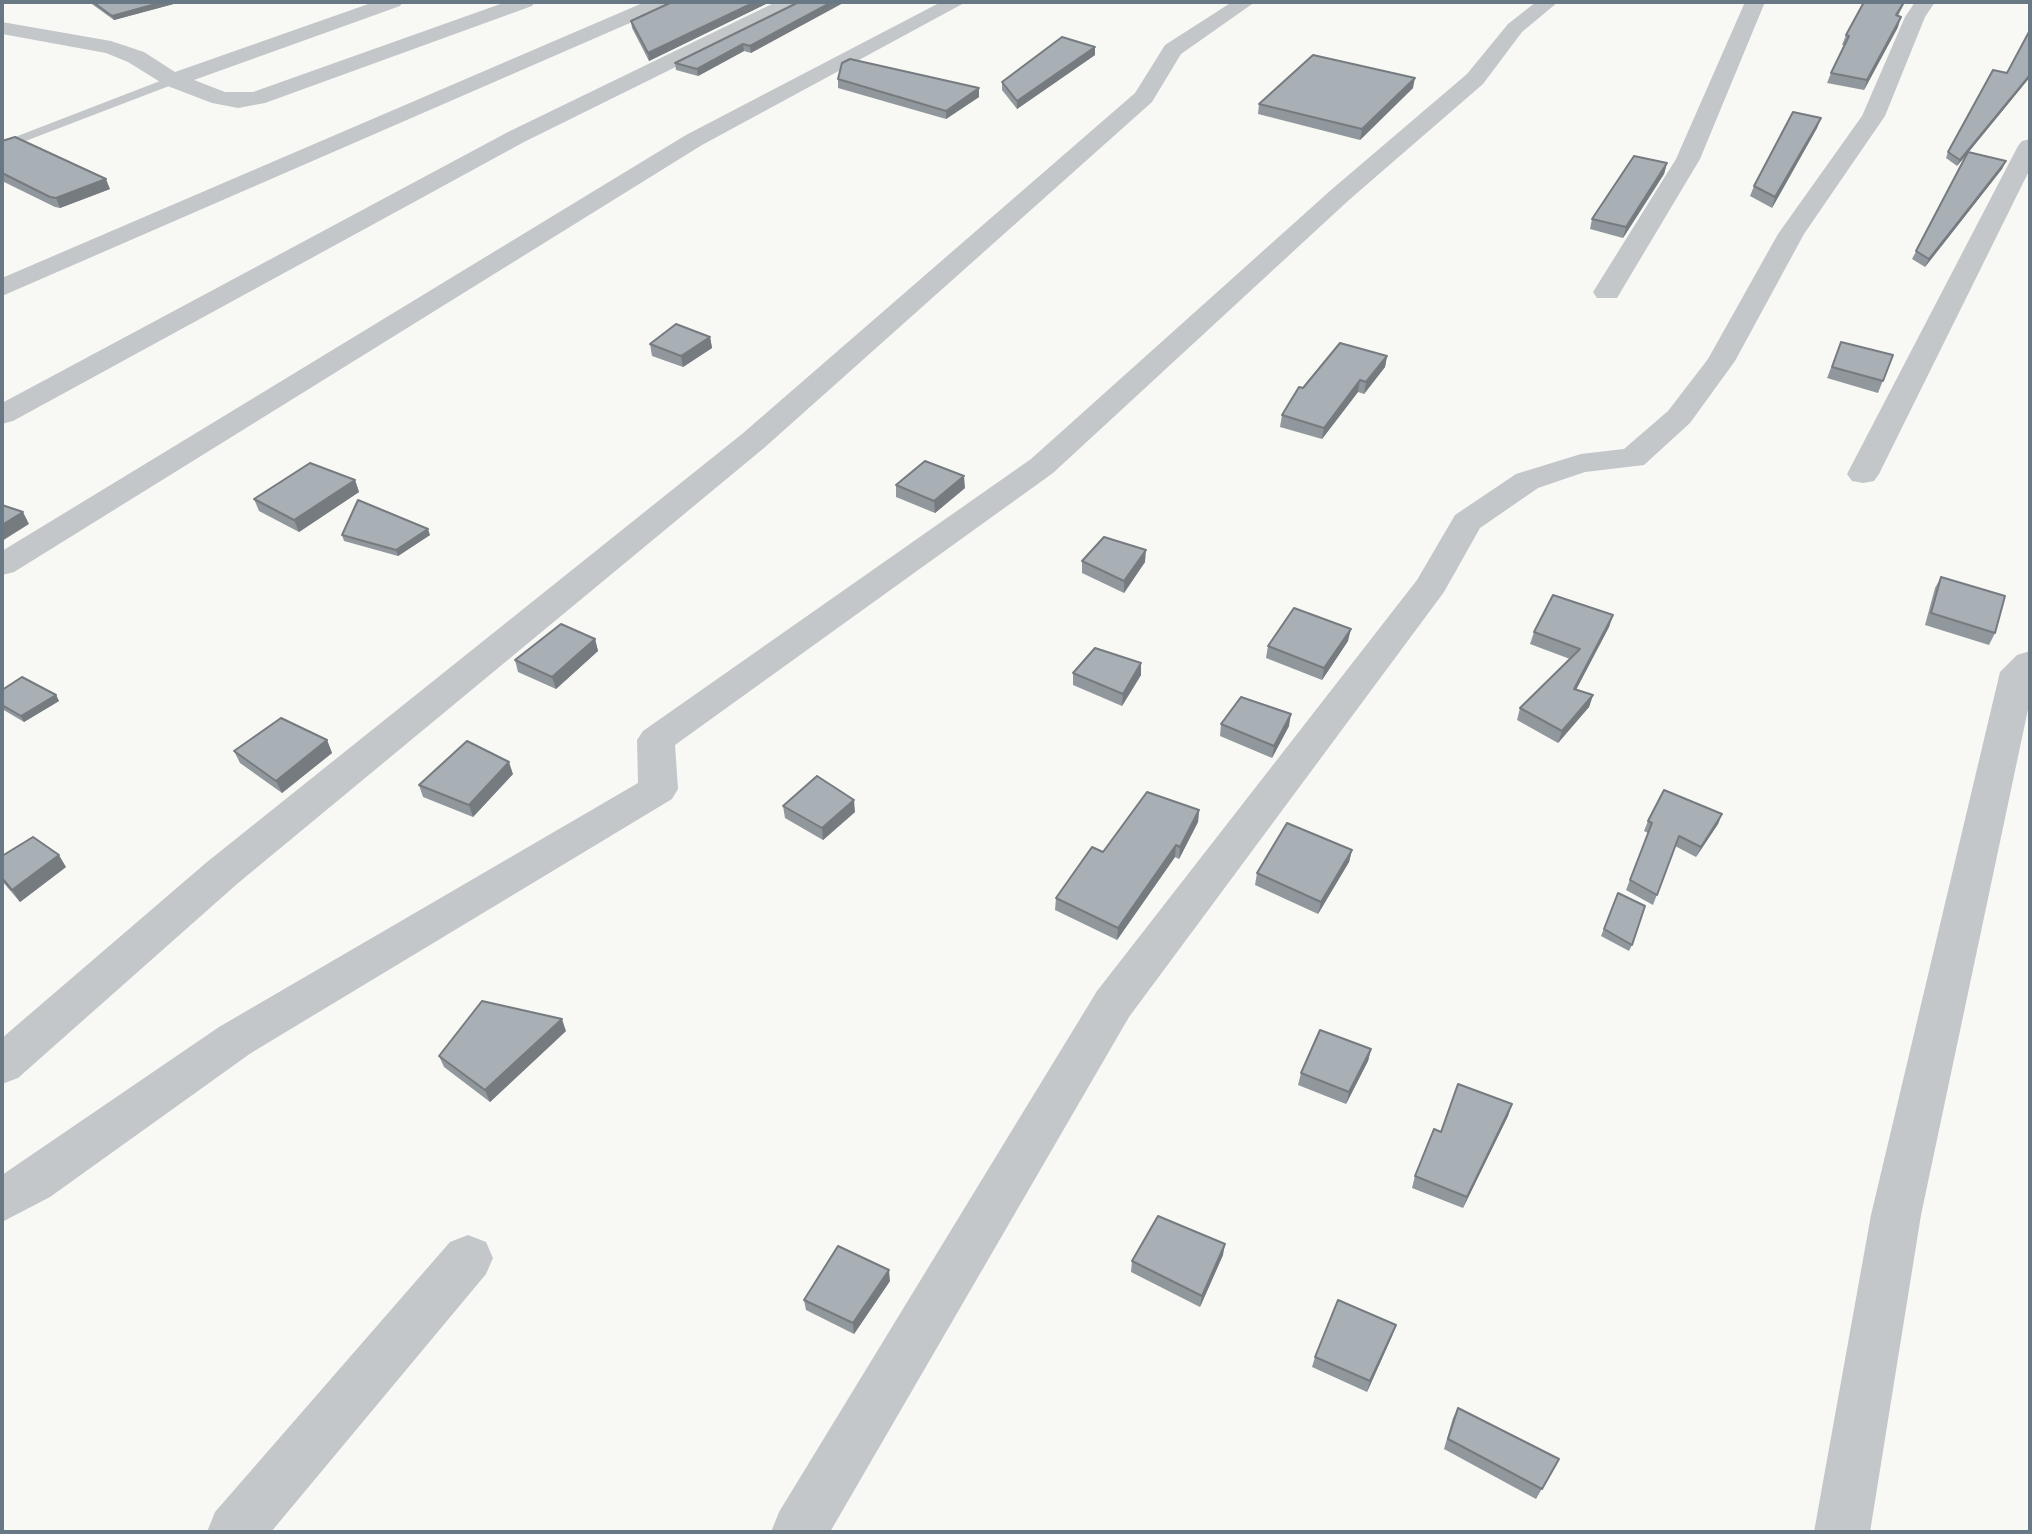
<!DOCTYPE html>
<html>
<head>
<meta charset="utf-8">
<style>
  body { margin:0 }
  #map { position:relative; width:2032px; height:1534px; overflow:hidden; background:#f8f8f5; font-family:Ubuntu,sans-serif }
  canvas { display:block }
  .frame { position:absolute; inset:0; border:4px solid #687885; pointer-events:none }
</style>
</head>
<body>
<div id="map">
<canvas width="2032" height="1534"></canvas>
<div class="frame"></div>
</div>
<script>
const c = document.querySelector('canvas').getContext('2d');
c.lineJoin = 'round';
const poly = rows => new Path2D(rows.map(r => 'M' + r).join(''));
function fill(path, color) { c.fillStyle = color; c.fill(path, 'evenodd'); }
function trace(path, color, width, dash) { c.strokeStyle = color; c.lineWidth = width; c.lineCap = dash ? 'butt' : 'round'; c.setLineDash(dash || []); c.stroke(path); }
fill(poly([
  [173,76,177,77,177,83,2,150,2,142,173,76]
]), '#c3c7ca');
fill(poly([
  [374,2,403,2,400,6,194,80,225,92,253,92,506,2,535,2,532,6,265,103,238,108,212,103,165,85,128,62,106,53,2,34,2,22,111,41,144,52,175,72,374,2],
  [645,2,672,2,669,6,2,296,2,278,645,2],
  [776,2,802,2,799,6,524,142,13,421,2,424,2,403,508,132,776,2],
  [941,2,966,2,702,145,14,572,2,575,2,551,686,135,941,2],
  [1232,2,1255,2,1181,54,1152,102,764,448,237,884,18,1078,2,1084,2,1038,207,862,742,434,1135,93,1165,45,1232,2],
  [1536,2,1558,2,1522,32,1483,84,1349,200,1053,473,675,745,678,789,672,799,251,1053,50,1197,2,1222,2,1175,219,1027,638,783,637,740,643,731,1031,459,1331,190,1467,74,1508,24,1536,2],
  [1745,2,1765,2,1700,159,1617,298,1597,298,1593,292,1676,159,1745,2],
  [1915,2,1935,2,1925,17,1885,116,1804,234,1735,361,1690,423,1644,465,1585,472,1538,488,1480,528,1444,592,1129,1017,830,1532,771,1532,779,1512,1097,991,1417,580,1455,515,1516,474,1581,454,1624,449,1668,411,1708,359,1778,234,1862,116,1905,17,1915,2],
  [2030,139,2030,169,1879,474,1874,481,1863,483,1852,481,1847,474,2018,146,2022,141,2030,139],
  [2030,651,2030,700,1921,1215,1870,1532,1814,1532,1871,1215,2000,672,2017,655,2030,651],
  [468,1235,486,1242,493,1258,486,1274,271,1532,207,1532,215,1512,450,1242,468,1235]
]), '#c3c7ca');
fill(poly([
  [89,2,181,2,114,20],
  [672,2,770,2,649,61,632,28,631,21],
  [799,2,751,53,744,51,698,76,676,70,675,63],
  [1864,2,1905,2,1898,16,1898,27,1864,90,1827,83,1831,73,1845,45,1842,45,1846,35],
  [2030,30,2030,77,1968,153,2006,161,2002,169,1925,267,1912,259,1966,155,1957,166,1946,158,1948,152,2007,73],
  [1095,47,1095,55,1017,109,1002,90,1002,82],
  [838,79,979,88,979,97,946,119,838,88],
  [1413,88,1360,140,1258,114,1259,104],
  [1821,118,1817,128,1772,208,1750,196,1754,186],
  [2,141,110,189,60,208,55,207,2,181],
  [1667,163,1664,174,1623,238,1590,229,1592,219],
  [710,337,712,348,683,367,652,356,650,344],
  [1841,342,1893,355,1878,393,1827,378],
  [1387,356,1385,367,1364,394,1358,392,1322,439,1280,427,1282,415,1303,388],
  [355,480,359,492,299,532,259,511,254,499],
  [896,485,965,488,935,513,896,497],
  [342,535,430,535,398,556,344,541],
  [1082,561,1145,562,1124,593,1082,573],
  [1941,577,1995,633,1989,645,1925,625,1935,588],
  [1613,615,1609,627,1576,690,1593,695,1589,707,1558,743,1517,720,1520,708,1570,659,1530,644,1534,632],
  [595,639,598,651,556,689,518,672,515,660],
  [1348,641,1322,680,1266,658,1268,646],
  [1141,663,1141,675,1122,706,1073,685,1073,673],
  [2,690,56,695,59,701,24,722,2,709],
  [1221,724,1289,726,1272,758,1220,736],
  [327,740,332,753,282,793,240,763,234,751],
  [513,774,473,817,423,797,419,785],
  [783,806,855,812,823,840,785,818],
  [1199,810,1198,822,1179,859,1175,857,1117,940,1055,910,1056,898,1103,852],
  [1722,814,1718,824,1696,857,1675,846,1653,905,1626,890,1648,833,1644,831,1648,821],
  [1352,850,1349,862,1318,914,1255,885,1257,873],
  [2,856,66,867,20,902,2,881],
  [1618,893,1632,945,1629,951,1601,936],
  [566,1031,490,1102,444,1067,439,1056],
  [1371,1049,1368,1061,1346,1104,1298,1085,1301,1073],
  [1512,1104,1508,1116,1463,1208,1412,1188,1415,1176,1441,1132],
  [1223,1255,1200,1307,1131,1272,1132,1261],
  [890,1281,854,1334,806,1310,804,1300],
  [1392,1336,1367,1392,1312,1367,1315,1357],
  [1458,1408,1559,1459,1536,1499,1444,1449,1453,1418]
]), '#90979d');
fill(poly([
  [163,2,181,2,114,20,112,16],
  [755,2,770,2,649,61,648,53],
  [832,2,845,2,751,53,750,46],
  [1901,17,1898,27,1864,90,1867,80],
  [743,44,744,51,698,76,697,69],
  [1095,47,1095,55,1017,109,1017,101],
  [2030,75,2030,77,1957,166,1960,160],
  [1415,78,1413,88,1360,140,1362,129],
  [979,88,979,97,946,119,946,111],
  [1821,118,1817,128,1772,208,1775,197],
  [2006,161,2002,169,1925,267,1929,259],
  [1667,163,1664,174,1623,238,1626,227],
  [106,179,110,189,60,208,56,198],
  [710,337,712,348,683,367,681,356],
  [1387,356,1385,367,1364,394,1366,382],
  [1360,380,1358,392,1322,439,1324,428],
  [964,476,965,488,935,513,934,501],
  [355,480,359,492,299,532,294,520],
  [23,512,29,524,2,541,2,525],
  [428,529,430,535,398,556,396,550],
  [1146,550,1145,562,1124,593,1124,581],
  [1613,615,1609,627,1570,701,1574,689],
  [1351,629,1348,641,1322,680,1324,668],
  [595,639,598,651,556,689,552,677],
  [1141,663,1141,675,1122,706,1123,694],
  [56,695,59,701,24,722,21,716],
  [1593,695,1589,707,1558,743,1562,731],
  [1291,714,1289,726,1272,758,1274,746],
  [327,740,332,753,282,793,276,781],
  [509,762,513,774,473,817,469,805],
  [854,800,855,812,823,840,822,828],
  [1199,810,1198,822,1179,859,1180,847],
  [1722,814,1718,824,1696,857,1701,847],
  [1176,845,1175,857,1117,940,1118,928],
  [1352,850,1349,862,1318,914,1321,902],
  [59,855,66,867,20,902,12,890],
  [562,1019,566,1031,490,1102,485,1090],
  [1371,1049,1368,1061,1346,1104,1349,1092],
  [1512,1104,1508,1116,1463,1208,1467,1197],
  [1225,1244,1223,1255,1200,1307,1202,1296],
  [889,1270,890,1281,854,1334,853,1323],
  [1396,1325,1392,1336,1367,1392,1370,1381]
]), '#767b7f');
const building = poly([
  [93,2,163,2,112,16,93,2],
  [672,2,755,2,648,53,631,21,672,2],
  [799,2,832,2,750,46,743,44,697,69,675,63,799,2],
  [1864,2,1904,2,1896,15,1901,17,1867,80,1831,73,1849,36,1846,35,1864,2],
  [2030,30,2030,75,1960,160,1948,152,1993,70,2007,73,2030,30],
  [1062,37,1095,47,1017,101,1002,82,1062,37],
  [1313,55,1415,78,1362,129,1259,104,1313,55],
  [850,59,979,88,946,111,838,79,842,63,850,59],
  [1793,112,1821,118,1775,197,1754,186,1793,112],
  [15,137,106,179,56,198,50,197,2,173,2,141,15,137],
  [1968,152,2006,161,1929,259,1916,251,1968,152],
  [1634,156,1667,163,1626,227,1592,219,1634,156],
  [676,324,710,337,681,356,650,344,676,324],
  [1841,342,1893,355,1883,381,1832,367,1841,342],
  [1340,343,1387,356,1366,382,1360,380,1324,428,1282,415,1299,387,1303,388,1340,343],
  [925,461,964,476,934,501,896,485,925,461],
  [310,463,355,480,294,520,254,499,310,463],
  [358,500,428,529,396,550,342,535,358,500],
  [2,505,23,512,2,525,2,505],
  [1104,537,1146,550,1124,581,1082,561,1104,537],
  [1941,577,2005,596,1995,633,1931,613,1941,577],
  [1553,595,1613,615,1574,689,1593,695,1562,731,1520,708,1580,649,1534,632,1553,595],
  [1294,608,1351,629,1324,668,1268,646,1294,608],
  [561,624,595,639,552,677,515,660,561,624],
  [1095,648,1141,663,1123,694,1073,673,1095,648],
  [22,677,56,695,21,716,2,705,2,690,22,677],
  [1241,697,1291,714,1274,746,1221,724,1241,697],
  [281,718,327,740,276,781,234,751,281,718],
  [467,741,509,762,469,805,419,785,467,741],
  [817,776,854,800,822,828,783,806,817,776],
  [1664,790,1722,814,1701,847,1679,836,1657,895,1630,880,1652,823,1648,821,1664,790],
  [1147,792,1199,810,1180,847,1176,845,1118,928,1056,898,1092,847,1103,852,1147,792],
  [1287,823,1352,850,1321,902,1257,873,1287,823],
  [33,837,59,855,12,890,2,878,2,856,33,837],
  [1618,893,1645,906,1632,945,1604,929,1618,893],
  [482,1001,562,1019,485,1090,439,1056,482,1001],
  [1320,1030,1371,1049,1349,1092,1301,1073,1320,1030],
  [1458,1084,1512,1104,1467,1197,1415,1176,1434,1129,1441,1132,1458,1084],
  [1158,1216,1225,1244,1202,1296,1132,1261,1158,1216],
  [838,1246,889,1270,853,1323,804,1300,838,1246],
  [1338,1300,1396,1325,1370,1381,1315,1357,1338,1300],
  [1458,1408,1559,1459,1542,1489,1448,1439,1458,1408]
]);
fill(building, '#a8b0b6');
trace(building, '#767b7f', 2);
</script>
</body>
</html>
